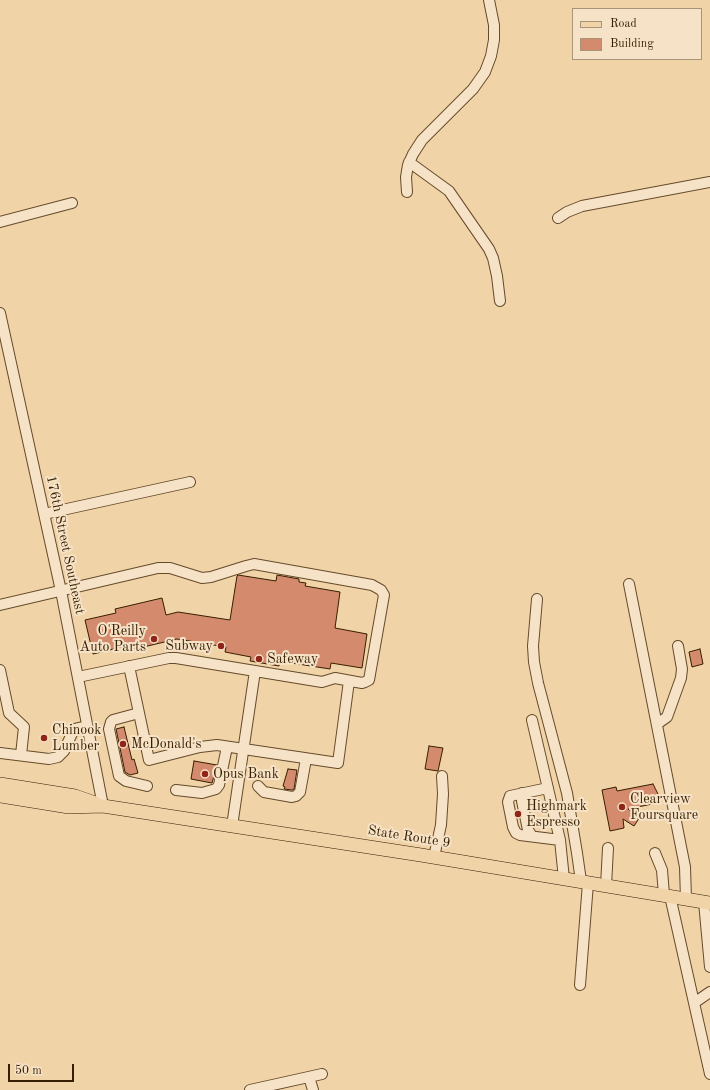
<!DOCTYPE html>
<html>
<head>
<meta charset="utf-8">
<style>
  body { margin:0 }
  #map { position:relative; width:710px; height:1090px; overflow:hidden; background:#f1d3a8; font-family:"Old Standard TT",serif }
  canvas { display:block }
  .legend { position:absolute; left:572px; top:8px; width:130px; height:52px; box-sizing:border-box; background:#f6e2c6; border:1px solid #a99477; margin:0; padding:5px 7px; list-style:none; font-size:12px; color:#361e00 }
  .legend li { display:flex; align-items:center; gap:8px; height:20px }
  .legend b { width:20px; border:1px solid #a99477 }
  .scale { position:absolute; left:8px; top:1064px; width:66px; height:18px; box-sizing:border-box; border:2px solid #361e00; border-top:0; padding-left:5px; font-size:12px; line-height:14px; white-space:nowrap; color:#361e00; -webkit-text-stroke:3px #f6e2c6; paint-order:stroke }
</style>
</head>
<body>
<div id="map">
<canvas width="710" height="1090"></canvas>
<ul class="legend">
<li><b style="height:5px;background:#f1d3a8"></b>Road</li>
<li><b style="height:11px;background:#d48b6d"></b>Building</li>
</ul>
<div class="scale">50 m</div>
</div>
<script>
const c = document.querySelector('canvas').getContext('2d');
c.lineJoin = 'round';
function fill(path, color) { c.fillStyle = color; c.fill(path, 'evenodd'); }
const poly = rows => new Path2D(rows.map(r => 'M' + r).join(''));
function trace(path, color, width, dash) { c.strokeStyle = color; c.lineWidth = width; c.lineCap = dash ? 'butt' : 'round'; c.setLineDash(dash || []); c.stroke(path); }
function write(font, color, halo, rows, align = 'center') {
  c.font = font + ' "Old Standard TT",serif'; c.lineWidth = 4; c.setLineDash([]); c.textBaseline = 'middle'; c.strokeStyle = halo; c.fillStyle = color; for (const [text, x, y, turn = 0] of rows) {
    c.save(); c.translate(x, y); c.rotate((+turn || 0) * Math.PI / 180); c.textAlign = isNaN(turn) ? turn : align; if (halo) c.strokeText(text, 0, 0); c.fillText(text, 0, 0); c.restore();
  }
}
const building = poly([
  [238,575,276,581,277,575,299,579,299,582,306,583,305,586,340,592,335,628,367,634,362,668,331,663,330,669,279,661,279,666,250,661,251,657,225,652,226,647,177,639,135,649,134,644,93,654,85,620,116,613,115,609,162,598,166,615,178,612,230,620,237,576,238,575],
  [700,649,703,664,692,667,689,652,700,649],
  [124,727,132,760,134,759,138,773,130,775,125,772,116,729,124,727],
  [429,746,443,748,438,771,425,769,429,746],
  [194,761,217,765,212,783,191,779,194,761],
  [288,769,297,770,294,789,292,790,284,789,285,787,283,786,288,769],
  [653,784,658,794,657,803,628,809,640,817,634,826,623,819,624,828,610,831,602,790,616,787,617,791,653,784]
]);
fill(building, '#d48b6d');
trace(building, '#361e00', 1);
const minor = poly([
  [409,162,449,191,489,249,493,258,497,276,500,301],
  [407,192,406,177,408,165,413,154,422,140,473,89,485,72,491,56,494,40,494,25,489,0],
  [558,218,567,212,582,206,710,182],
  [0,222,72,203],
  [0,313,61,591,103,806],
  [44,514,190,482],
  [629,584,685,867,686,899],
  [537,599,533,646,534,662,538,683,567,793,577,853,581,881],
  [0,605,158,568,170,568,202,578,211,577,246,566,254,564,372,585,381,590,384,595,369,680,365,682,362,683,335,678,322,682,176,658,169,658,78,677],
  [129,666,149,760,200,747,217,745,338,763,349,681],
  [0,670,9,713,24,727,21,755],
  [139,713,113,720,111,722,109,729,119,776,126,781,147,786],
  [532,720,560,840,564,879],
  [657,724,667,717,681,678,682,669,678,646],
  [0,753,49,759,58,757,64,751,74,729,87,726],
  [258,786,264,792,292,797,296,796,300,792,306,759],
  [548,788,510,796,508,802,513,827,516,833,520,835,560,840],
  [176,790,202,793,216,789,219,785,227,747],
  [522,793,522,801,528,830,532,836],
  [232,826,255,671],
  [655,853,662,870,664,895],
  [434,857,441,825,443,794,442,776],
  [606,886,608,848],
  [670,896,710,1074],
  [704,902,710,967],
  [580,985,588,883],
  [694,1003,710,992],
  [309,1077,313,1090],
  [250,1090,322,1074]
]);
const major = poly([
  [0,784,75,796,95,803],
  [0,796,69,807,103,806,421,855,710,903]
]);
trace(minor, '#654b2a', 12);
trace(major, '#361e00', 14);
trace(minor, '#f6e2c6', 10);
trace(major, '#f1d3a8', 13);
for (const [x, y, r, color] of [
  [154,639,4,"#8f2418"],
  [221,646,4,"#8f2418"],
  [259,659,4,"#8f2418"],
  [44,738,4,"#8f2418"],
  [123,744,4,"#8f2418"],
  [205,774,4,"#8f2418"],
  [622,807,4,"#8f2418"],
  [518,814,4,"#8f2418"]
]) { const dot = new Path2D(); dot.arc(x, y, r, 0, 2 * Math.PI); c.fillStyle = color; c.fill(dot); trace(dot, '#f6e2c6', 1.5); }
write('14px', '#361e00', '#f6e2c6', [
  ["176th Street Southeast",65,545,78],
  ["State Route 9",409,837,9]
]);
write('14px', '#361e00', '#f6e2c6', [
  ["O'Reilly",146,631,"right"],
  ["Auto Parts",146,647,"right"],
  ["Subway",213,646,"right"],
  ["Safeway",267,659],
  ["Chinook",52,730],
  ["Lumber",52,746],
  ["McDonald's",131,744],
  ["Opus Bank",213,774],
  ["Clearview",630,799],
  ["Foursquare",630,815],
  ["Highmark",526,806],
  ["Espresso",526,822]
], 'left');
</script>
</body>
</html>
